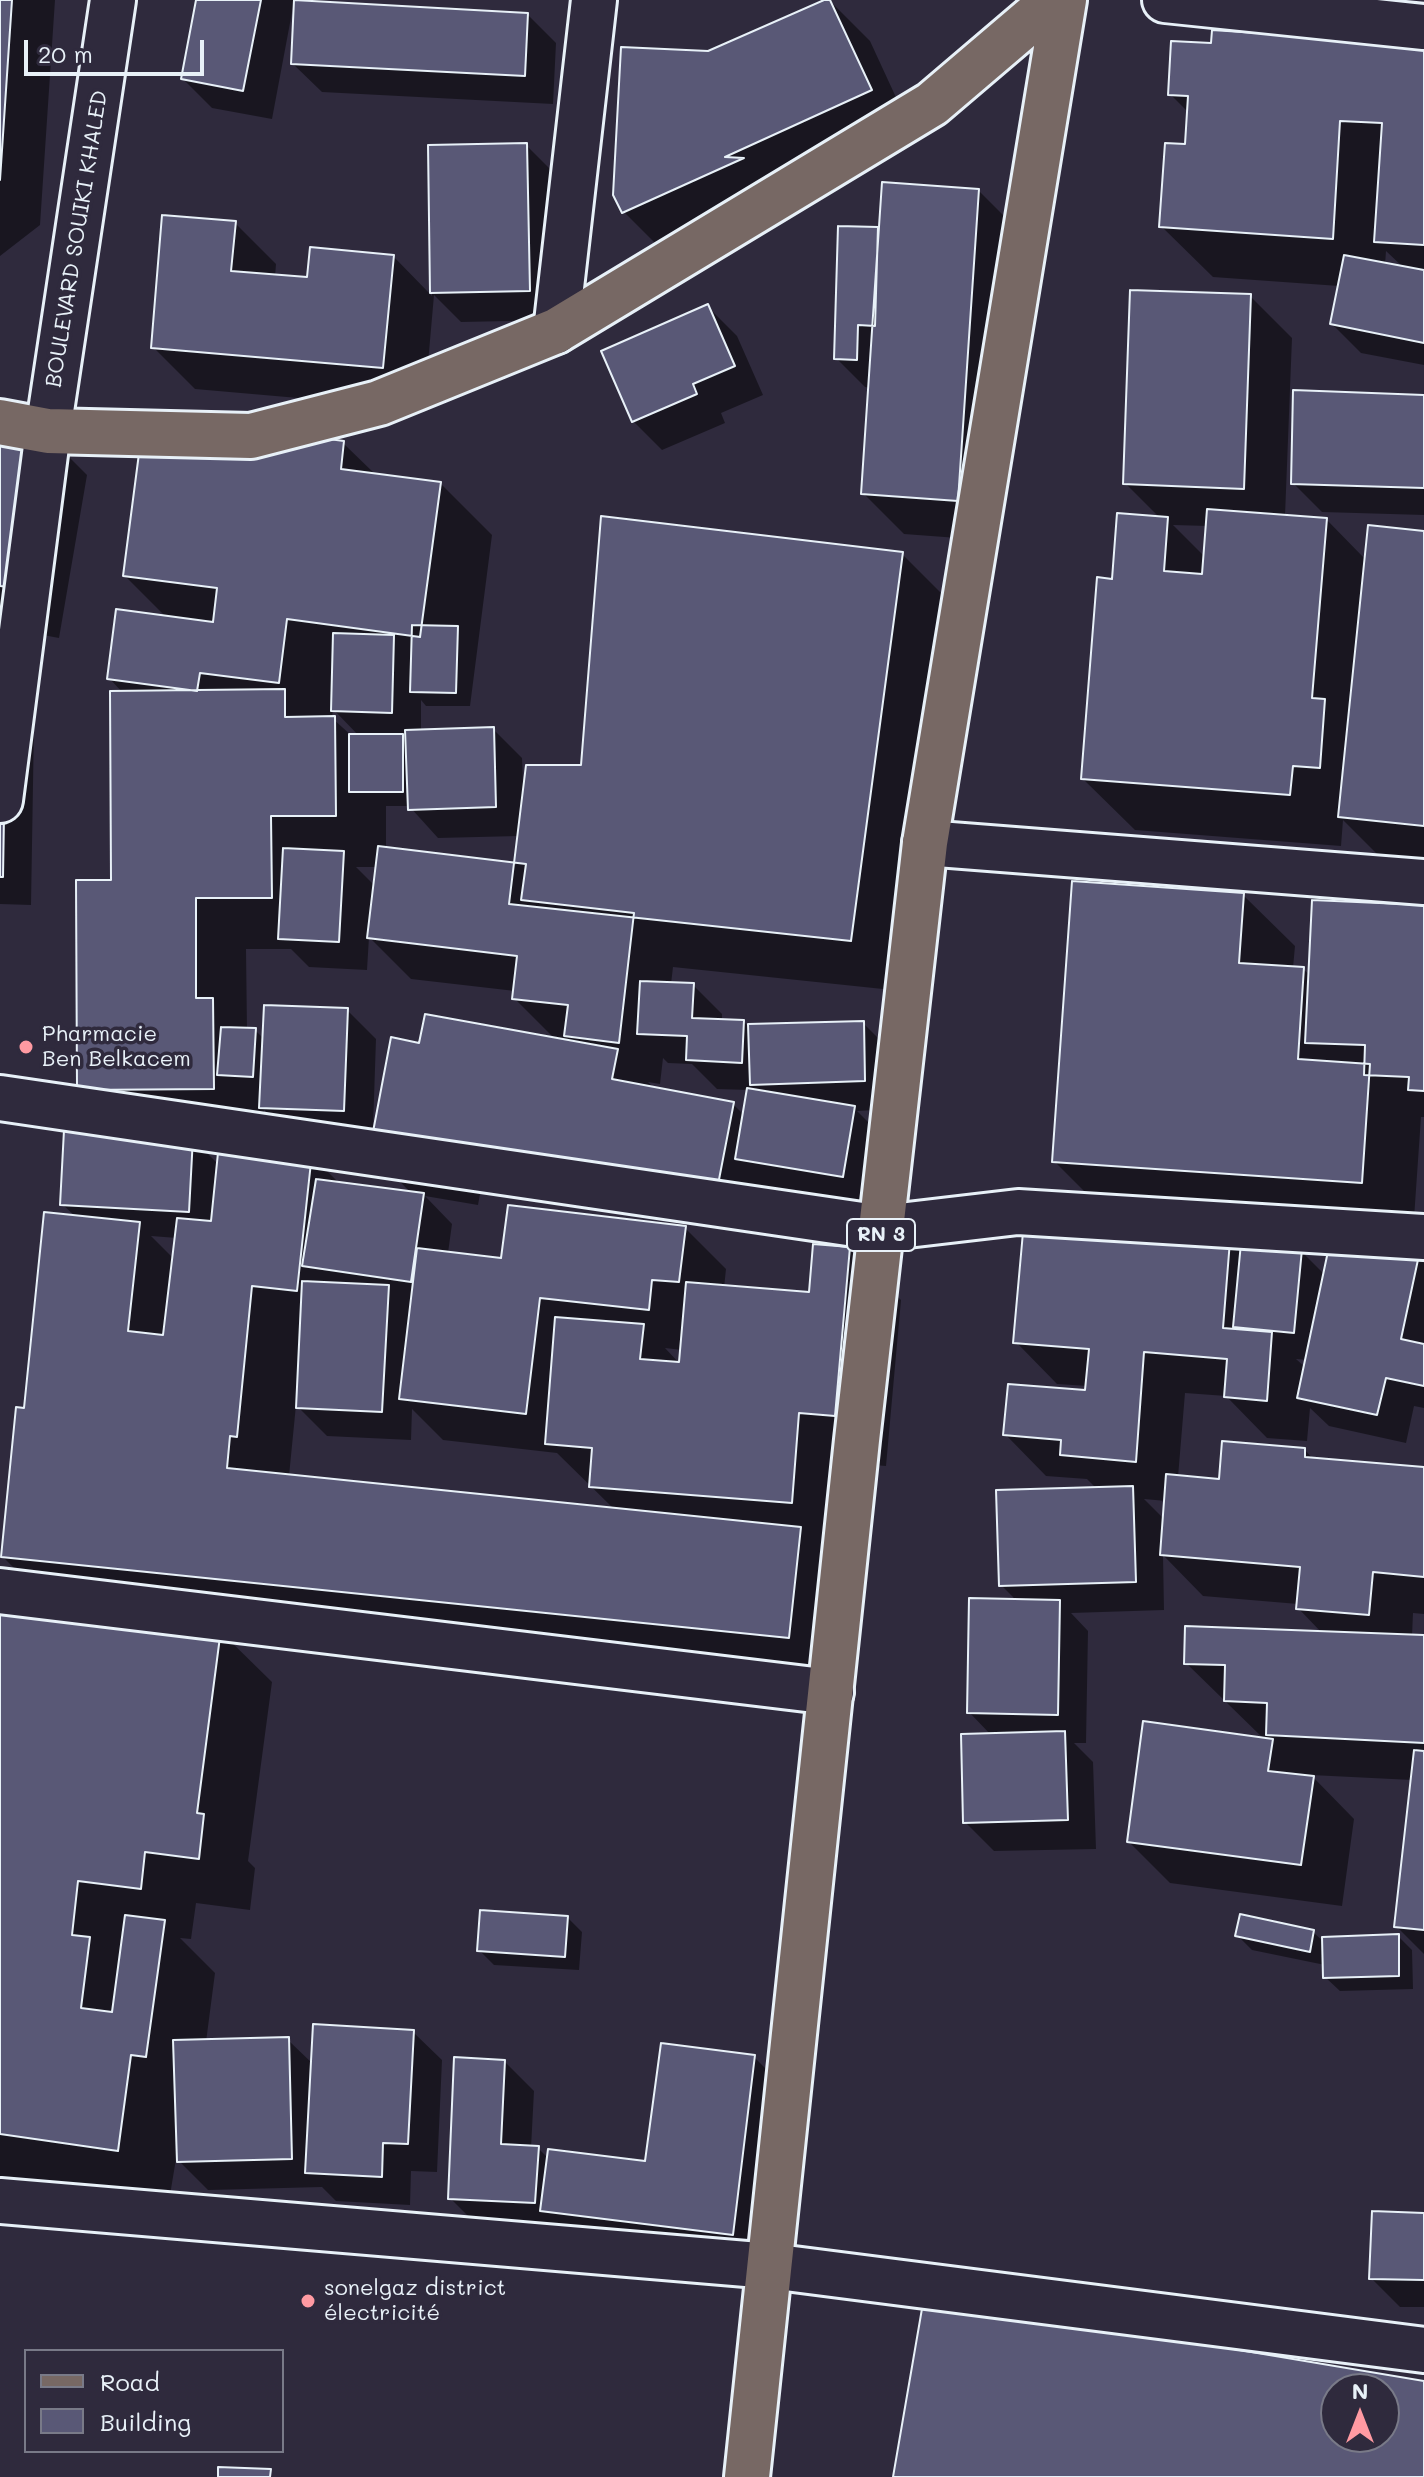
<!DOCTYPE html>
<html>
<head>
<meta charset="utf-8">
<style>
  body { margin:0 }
  #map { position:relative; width:1424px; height:2477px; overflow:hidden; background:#2f2a3d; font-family:Mali,sans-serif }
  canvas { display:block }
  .legend { position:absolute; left:24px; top:2349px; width:260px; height:104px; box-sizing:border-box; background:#2f2a3d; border:2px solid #797a88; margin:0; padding:10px 14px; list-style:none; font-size:24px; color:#e8f1f8 }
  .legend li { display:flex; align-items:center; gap:16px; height:40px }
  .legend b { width:40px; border:2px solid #797a88 }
  .north { position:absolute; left:1320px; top:2373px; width:80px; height:80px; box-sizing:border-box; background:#2f2a3d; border:2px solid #797a88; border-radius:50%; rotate:0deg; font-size:22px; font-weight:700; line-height:32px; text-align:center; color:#e8f1f8 }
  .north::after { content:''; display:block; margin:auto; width:28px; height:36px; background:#ff9aa2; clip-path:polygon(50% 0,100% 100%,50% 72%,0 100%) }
  .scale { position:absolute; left:24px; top:40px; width:180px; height:36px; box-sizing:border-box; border:4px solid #e8f1f8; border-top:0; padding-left:10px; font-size:24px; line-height:28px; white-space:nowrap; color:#e8f1f8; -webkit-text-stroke:6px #2f2a3d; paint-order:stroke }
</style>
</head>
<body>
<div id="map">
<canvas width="1424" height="2477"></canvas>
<ul class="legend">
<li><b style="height:10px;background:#776864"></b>Road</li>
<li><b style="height:22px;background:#595876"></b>Building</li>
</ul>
<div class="north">N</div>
<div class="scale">20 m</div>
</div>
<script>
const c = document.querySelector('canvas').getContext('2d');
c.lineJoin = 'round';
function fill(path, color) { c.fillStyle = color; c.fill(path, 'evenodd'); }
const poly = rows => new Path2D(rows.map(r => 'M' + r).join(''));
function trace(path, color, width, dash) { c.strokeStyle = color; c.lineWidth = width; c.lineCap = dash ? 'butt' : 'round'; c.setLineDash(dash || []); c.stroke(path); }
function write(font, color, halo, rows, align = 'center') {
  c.font = font + ' Mali,sans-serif'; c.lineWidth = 7; c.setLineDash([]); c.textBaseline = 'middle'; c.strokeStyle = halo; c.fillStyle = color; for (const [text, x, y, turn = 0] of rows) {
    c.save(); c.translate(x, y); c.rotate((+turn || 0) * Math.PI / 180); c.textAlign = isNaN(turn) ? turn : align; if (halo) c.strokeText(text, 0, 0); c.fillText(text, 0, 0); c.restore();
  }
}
fill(poly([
  [0,0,55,0,40,225,0,256],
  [198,0,295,0,527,14,556,43,553,104,322,92,293,64,293,7,272,119,212,108,183,79],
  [829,0,870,41,912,132,665,253,624,212],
  [1424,46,1424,365,1361,353,1332,324,1339,286,1213,277,1161,226,1187,146,1189,113,1170,94],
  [1386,251,1404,268,1385,265],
  [526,145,555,174,559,320,461,322,434,295,424,409,195,389,153,347,235,223,276,264,275,277,309,280,393,256,432,296,430,147],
  [979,191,1020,232,998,541,904,534,863,493,870,388,865,387,836,358,878,229,881,232],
  [1250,296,1292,338,1285,516,1326,519,1366,560,1424,533,1424,862,1381,858,1343,820,1341,846,1135,830,1083,779,1114,582,1160,518,1125,483],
  [1173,525,1208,526,1205,557],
  [708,307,737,336,763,395,721,413,725,423,662,450,633,421],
  [1424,397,1424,515,1322,512,1293,483],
  [0,417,36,424,87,475,59,638,0,627],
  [343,443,376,475,441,484,492,535,470,706,426,706,421,700,421,731,493,729,522,758,523,783,582,767,902,554,954,606,902,991,673,967,671,984,693,985,722,1014,722,1021,743,1021,750,1028,863,1023,892,1052,893,1109,857,1111,883,1137,871,1205,766,1187,757,1235,482,1183,478,1205,425,1196,452,1224,448,1253,503,1260,685,1228,726,1269,724,1288,811,1295,849,1249,901,1300,886,1466,850,1463,843,1553,823,1552,851,1580,839,1688,220,1631,272,1682,248,1861,255,1868,250,1910,196,1903,191,1939,180,1938,215,1973,206,2042,288,2040,313,2064,413,2032,442,2060,437,2172,411,2171,410,2205,336,2201,322,2187,208,2190,179,2161,178,2147,169,2201,0,2178,0,1602,56,1610,3,1557,26,1410,76,1217,62,1204,125,1135,79,1089,113,882,123,693,109,678,167,618,125,576],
  [333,709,359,736,352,736,332,718],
  [386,806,409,806,438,838,519,836,516,865,386,849],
  [356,867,377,867,375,886],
  [369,937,411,979,515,991,514,998,556,1040,420,1046,373,1128,376,1039,347,1010,264,1039,255,1030,247,1030,246,949,291,949,309,967,367,970],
  [663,1058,668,1063,692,1064,717,1089,749,1090,745,1116,733,1104,655,1089,648,1082,660,1084],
  [264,1110,290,1136,371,1152,411,1193,361,1184,361,1188,341,1185,311,1155,219,1165,194,1140,265,1140],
  [151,1236,177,1238,174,1259],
  [665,1348,682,1350,681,1365],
  [296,1405,327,1436,411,1440,412,1409,443,1440,557,1453,614,1509,289,1476],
  [0,695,5,695,34,724,31,905,0,904],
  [1243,895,1295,946,1293,968,1303,969,1311,976,1424,907,1424,1117,1421,1117,1413,1233,1106,1213,1054,1161],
  [1026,1223,1301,1251,1325,1275,1418,1256,1424,1263,1424,1408,1414,1406,1406,1443,1329,1426,1310,1408,1307,1441,1267,1438,1226,1396,1185,1393,1178,1477,1221,1481,1305,1450,1314,1460,1424,1469,1424,1614,1413,1613,1412,1636,1424,1637,1424,1954,1396,1926,1412,1780,1311,1775,1354,1819,1342,1906,1170,1883,1129,1842,1265,1740,1186,1663,1322,1633,1298,1608,1298,1604,1203,1596,1163,1555,1164,1610,1071,1613,1088,1631,1086,1743,1074,1743,1093,1762,1096,1849,994,1851,965,1822,991,1735,969,1712,1017,1601,1001,1585,1097,1489,1087,1479,1046,1476,1005,1434,1087,1392,1088,1386,1057,1384,1016,1342],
  [1296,1359,1308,1360,1306,1368],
  [1144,1499,1166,1501,1165,1520],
  [568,1918,582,1932,579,1970,494,1965,479,1950],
  [1313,1932,1325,1943,1398,1936,1412,1950,1413,1989,1340,1991,1325,1977,1325,1965,1252,1950,1237,1935],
  [754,2057,796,2099,774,2275,479,2227,450,2198,505,2062,534,2091,531,2148,538,2148,549,2159,647,2163],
  [1424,2215,1424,2307,1400,2307,1371,2278]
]), '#0007');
const building = poly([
  [0,0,12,0,0,180,0,0],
  [196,0,261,0,243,91,181,79,196,0],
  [294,0,528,13,525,76,291,64,294,0],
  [824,0,830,0,872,90,725,157,744,158,622,213,613,195,621,47,708,51,824,0],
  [1212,30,1424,44,1424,245,1374,242,1382,123,1340,121,1333,239,1159,227,1165,143,1185,144,1188,96,1168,95,1171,41,1211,43,1212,30],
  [527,143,530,291,430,293,428,145,527,143],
  [882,182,979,189,958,501,861,494,882,182],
  [162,215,236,221,231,271,307,277,310,247,394,255,383,368,151,348,162,215],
  [838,226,878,227,875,326,858,325,857,360,834,359,838,226],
  [1344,255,1424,270,1424,343,1330,324,1344,255],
  [1130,290,1251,294,1244,489,1123,484,1130,290],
  [708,304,735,366,693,384,697,394,632,422,601,351,708,304],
  [1293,390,1424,395,1424,488,1291,484,1293,390],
  [0,415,37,422,8,587,0,586,0,415],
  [144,415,344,441,341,469,441,482,420,637,287,619,279,683,200,673,197,691,107,679,116,609,213,622,217,588,123,576,144,415],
  [1207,509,1327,518,1312,698,1325,699,1320,768,1293,766,1290,795,1081,779,1097,577,1112,579,1117,513,1168,517,1164,571,1202,574,1207,509],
  [601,516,903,552,851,941,509,904,526,765,581,765,601,516],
  [1368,525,1424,531,1424,826,1338,817,1368,525],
  [412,625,458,626,456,693,410,692,412,625],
  [333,633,394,635,392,713,331,711,333,633],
  [285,689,285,717,335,716,336,816,271,816,272,898,196,898,196,998,213,998,214,1089,77,1090,76,880,111,880,110,691,285,689],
  [0,693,6,693,3,877,0,877,0,693],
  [494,727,496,807,408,810,405,730,494,727],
  [349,734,403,734,403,792,349,792,349,734],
  [378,846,526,864,521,900,634,913,619,1043,564,1036,568,1005,512,999,517,956,367,938,378,846],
  [283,848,344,851,339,942,278,939,283,848],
  [1072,881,1244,893,1239,963,1304,967,1298,1059,1370,1064,1362,1183,1052,1162,1072,881],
  [1312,900,1424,905,1424,1091,1408,1090,1409,1077,1364,1075,1365,1045,1305,1043,1312,900],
  [640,981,694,983,692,1018,744,1020,742,1063,686,1060,687,1036,637,1034,640,981],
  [264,1005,348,1008,344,1111,259,1108,264,1005],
  [425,1014,618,1049,612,1079,734,1102,716,1195,369,1153,391,1037,419,1043,425,1014],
  [864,1021,865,1081,750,1085,748,1024,864,1021],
  [221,1027,256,1028,253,1077,217,1075,221,1027],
  [747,1088,855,1106,843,1177,735,1159,747,1088],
  [64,1130,193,1137,189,1212,60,1205,64,1130],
  [219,1143,312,1153,297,1291,252,1286,237,1437,230,1436,227,1468,801,1527,789,1638,1,1557,16,1407,24,1408,44,1212,140,1222,128,1331,163,1335,177,1218,211,1221,219,1143],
  [316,1179,424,1193,411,1282,302,1266,316,1179],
  [508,1205,686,1226,679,1282,652,1280,649,1310,540,1298,526,1414,399,1399,417,1248,501,1258,508,1205],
  [1024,1221,1231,1228,1223,1328,1272,1332,1267,1401,1224,1397,1227,1359,1144,1352,1136,1462,1060,1455,1061,1440,1003,1435,1008,1384,1085,1390,1089,1349,1013,1343,1024,1221],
  [1331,1237,1419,1255,1401,1339,1424,1344,1424,1386,1386,1378,1377,1415,1297,1398,1331,1237],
  [1241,1243,1302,1249,1294,1333,1233,1327,1241,1243],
  [813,1244,850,1247,835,1416,799,1413,792,1503,589,1487,592,1448,545,1444,555,1317,644,1324,640,1359,679,1362,686,1282,809,1292,813,1244],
  [302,1281,389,1285,382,1412,296,1408,302,1281],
  [1222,1441,1305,1448,1305,1457,1424,1467,1424,1577,1373,1572,1369,1615,1296,1609,1300,1567,1160,1555,1166,1474,1219,1479,1222,1441],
  [1133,1486,1136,1582,999,1586,996,1490,1133,1486],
  [969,1598,1060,1600,1058,1715,967,1713,969,1598],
  [0,1600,221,1629,197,1813,204,1814,199,1859,145,1852,141,1889,78,1881,72,1935,90,1937,81,2008,112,2012,125,1915,165,1920,146,2057,131,2055,118,2151,0,2134,0,1600],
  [1185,1626,1424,1635,1424,1743,1266,1735,1267,1703,1224,1701,1225,1665,1184,1664,1185,1626],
  [1143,1721,1273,1739,1268,1771,1314,1776,1301,1865,1127,1842,1143,1721],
  [1065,1731,1068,1820,963,1823,961,1734,1065,1731],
  [1414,1750,1424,1751,1424,1930,1394,1927,1414,1750],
  [480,1910,568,1916,565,1957,477,1951,480,1910],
  [1240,1914,1314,1930,1310,1952,1235,1936,1240,1914],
  [1399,1934,1399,1976,1323,1978,1322,1937,1399,1934],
  [313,2024,414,2030,408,2144,383,2143,382,2177,305,2173,313,2024],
  [289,2037,292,2159,177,2162,173,2040,289,2037],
  [661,2043,755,2055,733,2235,540,2211,548,2149,645,2161,661,2043],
  [454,2057,505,2060,501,2144,539,2146,535,2203,448,2199,454,2057],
  [1372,2211,1424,2213,1424,2280,1369,2279,1372,2211],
  [924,2297,1424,2381,1424,2477,893,2477,924,2297],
  [1336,2389,1384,2389,1384,2437,1336,2437,1336,2389],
  [218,2467,271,2469,270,2477,218,2477,218,2467]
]);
fill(building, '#595876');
trace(building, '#e8f1f8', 2);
const minor = poly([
  [1165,0,1424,27],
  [556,331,594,0],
  [0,800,48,431,113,0],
  [925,843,1424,882],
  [0,1098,882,1228,1018,1212,1424,1237],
  [0,1591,831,1692],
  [0,2201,770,2266,1424,2350]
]);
const major = poly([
  [0,422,48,431,251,436,379,403,556,331,932,104,1054,0],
  [747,2477,857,1440,925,843,1064,0]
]);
trace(minor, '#e8f1f8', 50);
trace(major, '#e8f1f8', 50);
trace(minor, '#2f2a3d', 44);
trace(major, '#776864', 44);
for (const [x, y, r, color] of [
  [26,1047,8,"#ff9aa2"],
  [308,2301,8,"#ff9aa2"]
]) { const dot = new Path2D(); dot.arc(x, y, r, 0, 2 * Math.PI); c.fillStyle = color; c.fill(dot); trace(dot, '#2f2a3d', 3); }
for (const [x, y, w] of [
  [881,1235,68]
]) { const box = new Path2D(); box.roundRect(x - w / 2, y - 16, w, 32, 6); c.fillStyle = '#2f2a3d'; c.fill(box); trace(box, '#e8f1f8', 2); }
write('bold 20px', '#e8f1f8', null, [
  ["RN 3",881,1235]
]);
write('22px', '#e8f1f8', '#2f2a3d', [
  ["BOULEVARD SOUIKI KHALED",77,239,-81]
]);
write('22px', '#e8f1f8', '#2f2a3d', [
  ["Pharmacie",42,1034],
  ["Ben Belkacem",42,1059],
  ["sonelgaz district",324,2288],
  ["électricité",324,2313]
], 'left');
</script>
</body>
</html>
